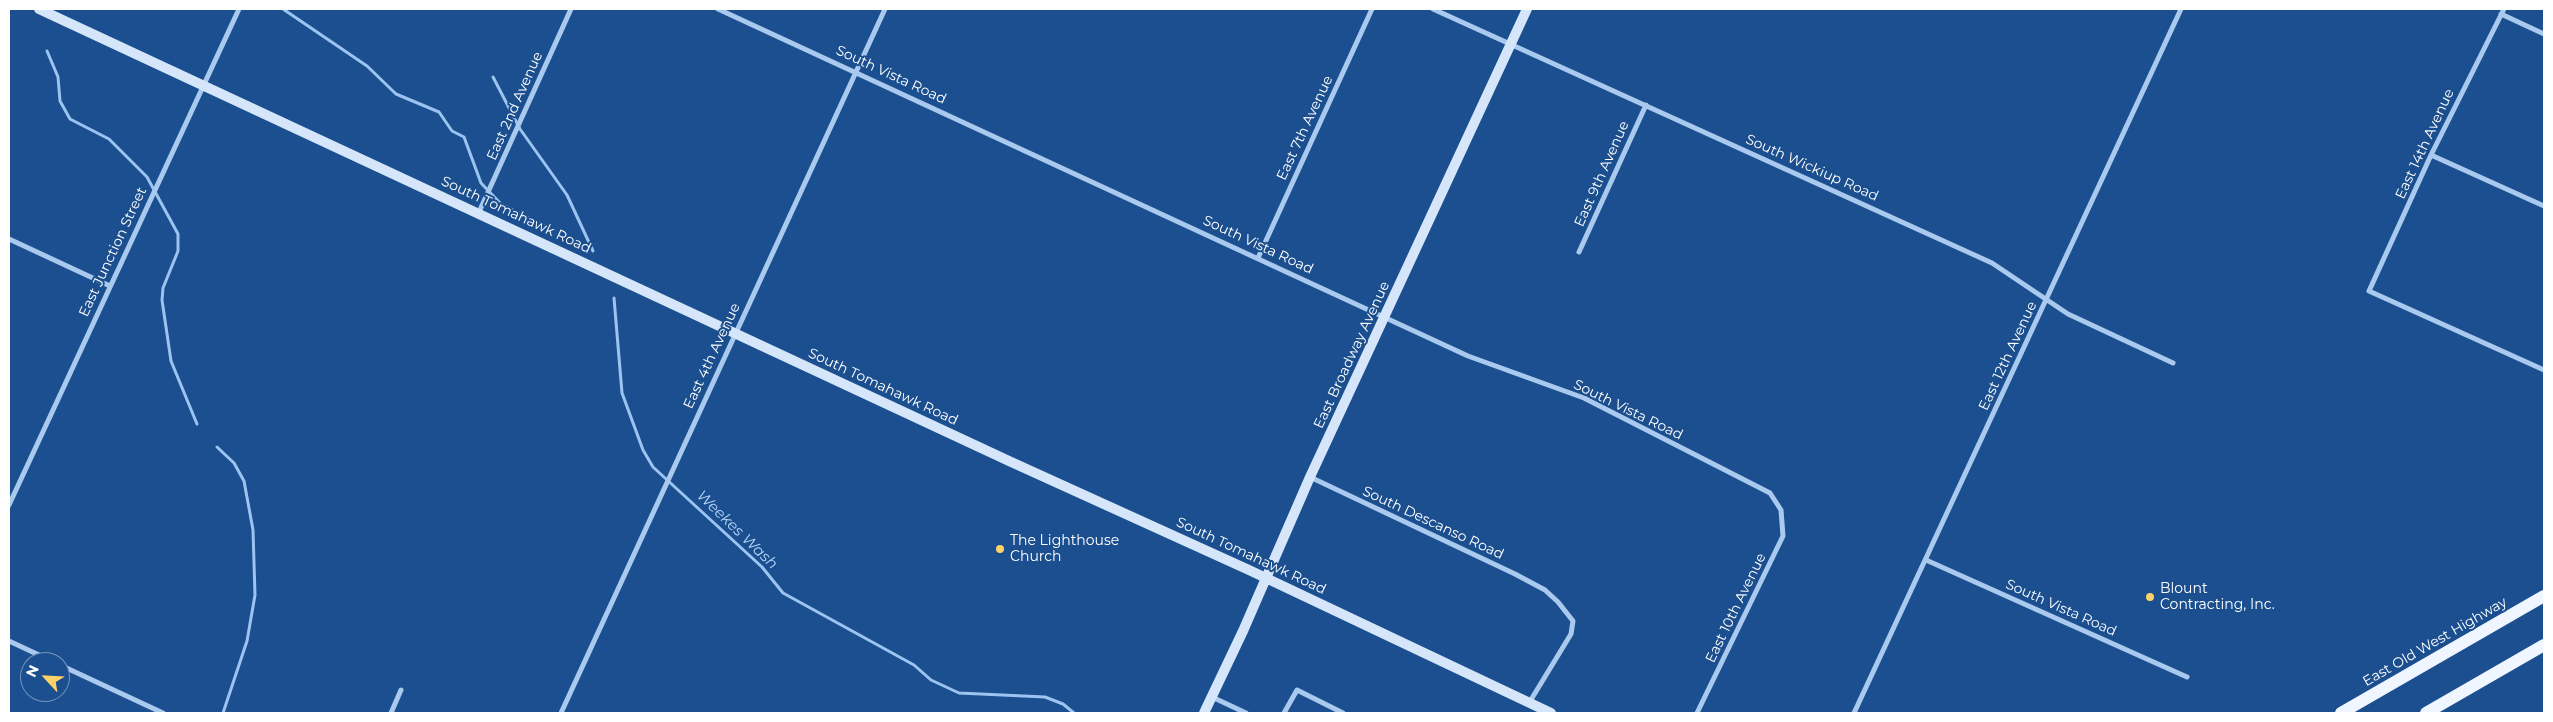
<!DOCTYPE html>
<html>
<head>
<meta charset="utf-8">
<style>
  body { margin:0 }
  #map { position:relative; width:2553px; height:722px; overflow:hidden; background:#1b4f8f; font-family:Montserrat,sans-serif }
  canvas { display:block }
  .frame { position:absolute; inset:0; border:10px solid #fff; pointer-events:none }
  .north { position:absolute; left:20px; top:652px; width:50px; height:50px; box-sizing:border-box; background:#1b4f8f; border:1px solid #7695bc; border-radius:50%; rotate:295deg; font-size:14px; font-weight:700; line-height:20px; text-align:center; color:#fff }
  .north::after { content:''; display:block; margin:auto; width:18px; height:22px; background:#ffd166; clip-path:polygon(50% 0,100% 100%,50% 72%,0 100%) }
</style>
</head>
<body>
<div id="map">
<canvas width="2553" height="722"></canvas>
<div class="frame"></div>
<div class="north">N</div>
</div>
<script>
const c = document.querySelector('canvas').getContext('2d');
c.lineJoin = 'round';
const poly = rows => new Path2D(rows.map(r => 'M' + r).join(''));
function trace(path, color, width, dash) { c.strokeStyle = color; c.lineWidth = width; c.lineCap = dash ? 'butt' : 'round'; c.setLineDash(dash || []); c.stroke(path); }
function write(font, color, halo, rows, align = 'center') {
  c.font = font + ' Montserrat,sans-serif'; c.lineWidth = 4; c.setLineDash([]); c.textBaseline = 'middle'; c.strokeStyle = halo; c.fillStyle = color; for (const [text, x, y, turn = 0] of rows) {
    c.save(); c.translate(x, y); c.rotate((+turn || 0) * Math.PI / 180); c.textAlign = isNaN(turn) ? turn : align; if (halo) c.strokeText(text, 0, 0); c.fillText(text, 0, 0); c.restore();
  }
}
trace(poly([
  [283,9,367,66,396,94,439,112,452,131,464,137,481,183,501,204,550,229],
  [47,51,58,77,60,101,70,119,109,139,147,177,178,234,178,251,163,288,162,300,171,361,197,424],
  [493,77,520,129,567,195,593,251],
  [614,298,622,393,643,450,653,467,762,567,783,593,914,665,931,680,959,693,1045,697,1063,704,1074,713],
  [217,447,234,463,244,481,253,530,255,595,247,641,223,713]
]), '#9cc4f0', 3);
trace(poly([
  [718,9,1468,356,1584,398,1770,493,1781,510,1783,536,1697,713],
  [1433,9,1992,263,2068,314,2173,363],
  [2504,9,2431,155,2369,291,2544,370],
  [2501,14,2544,34],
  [2431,155,2544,206],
  [479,212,571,9],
  [9,239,110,286],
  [1579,252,1646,105],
  [1258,258,1372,9],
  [1310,477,1515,574,1545,590,1558,602,1573,621,1571,634,1529,703],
  [9,505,239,9],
  [1926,560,2187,677],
  [9,641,54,662],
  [60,665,163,713],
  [1212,697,1246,713],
  [391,713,401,690],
  [561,713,885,9],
  [1284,713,1297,690,1343,713],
  [1854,713,2181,9]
]), '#a9c9ee', 5);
trace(poly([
  [39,9,1009,461,1249,570,1551,713],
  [1204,713,1243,631,1310,477,1527,9]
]), '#d6e6fa', 10);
trace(poly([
  [2341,713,2544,596],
  [2426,713,2544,645]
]), '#f0f6ff', 12);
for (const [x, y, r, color] of [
  [1000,549,5,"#ffd166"],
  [2150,597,5,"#ffd166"]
]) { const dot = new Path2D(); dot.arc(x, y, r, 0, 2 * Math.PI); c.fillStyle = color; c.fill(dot); trace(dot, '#1b4f8f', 2); }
write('14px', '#fff', '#1b4f8f', [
  ["South Vista Road",891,75,25],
  ["East 2nd Avenue",515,106,-66],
  ["East 7th Avenue",1305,128,-65],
  ["East 14th Avenue",2425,144,-65],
  ["South Wickiup Road",1812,168,24],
  ["East 9th Avenue",1602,174,-66],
  ["South Tomahawk Road",516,215,25],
  ["South Vista Road",1258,245,25],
  ["East Junction Street",113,252,-65],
  ["East Broadway Avenue",1352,355,-65],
  ["East 4th Avenue",712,356,-65],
  ["East 12th Avenue",2008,356,-65],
  ["South Tomahawk Road",883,387,25],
  ["South Vista Road",1628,410,26],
  ["South Descanso Road",1433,523,25],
  ["South Tomahawk Road",1251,556,25],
  ["East 10th Avenue",1736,608,-64],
  ["South Vista Road",2061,608,24],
  ["East Old West Highway",2435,642,-30]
]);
write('14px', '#fff', '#1b4f8f', [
  ["The Lighthouse",1010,541],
  ["Church",1010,557],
  ["Blount",2160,589],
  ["Contracting, Inc.",2160,605]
], 'left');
write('italic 15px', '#b5d3f5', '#1b4f8f', [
  ["Weekes Wash",737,530,44]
]);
</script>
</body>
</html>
